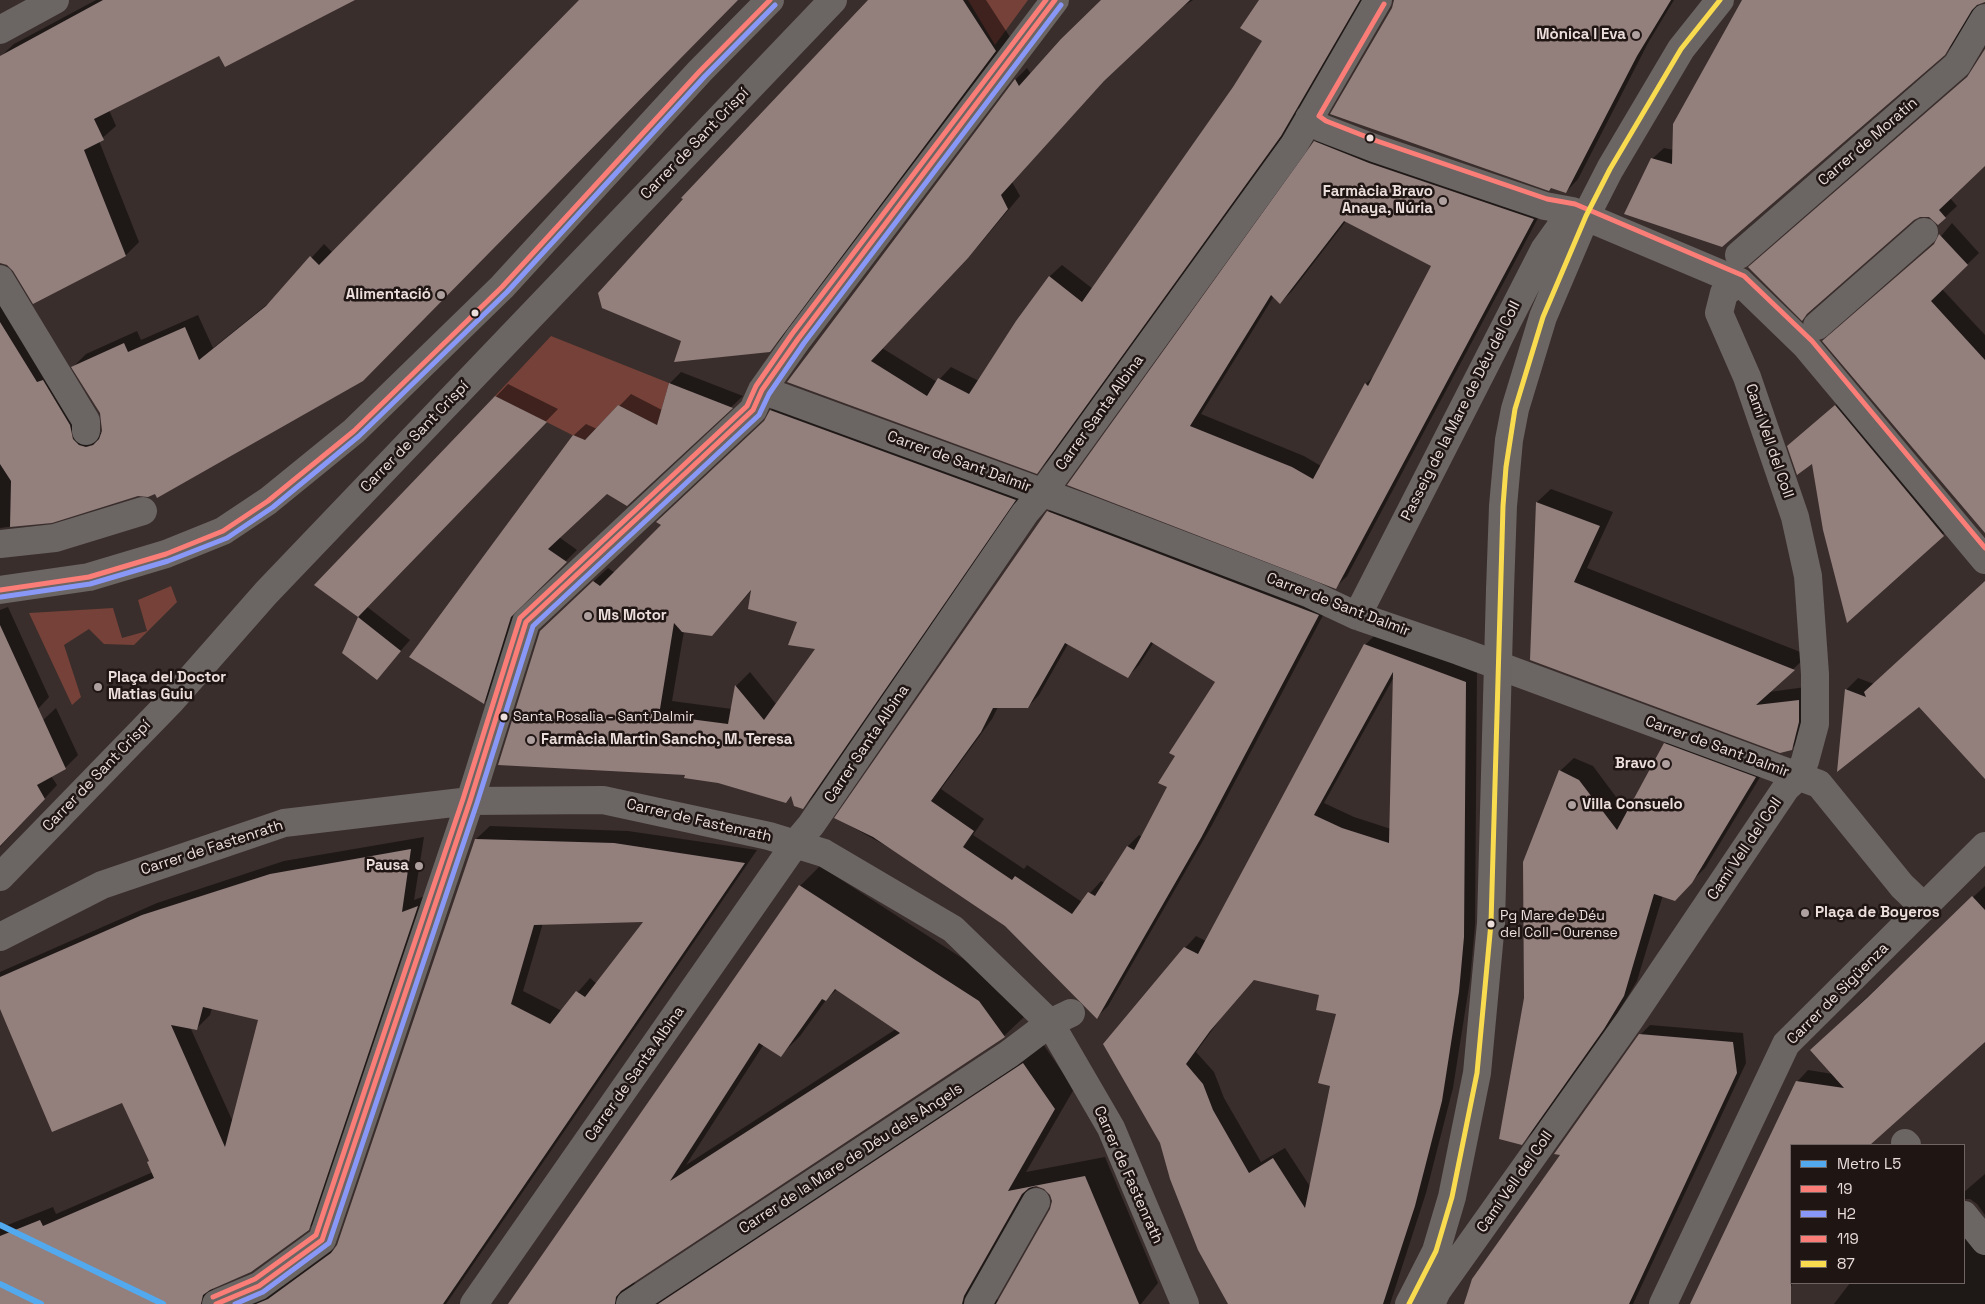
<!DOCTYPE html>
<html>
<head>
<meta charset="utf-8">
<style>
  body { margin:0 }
  #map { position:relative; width:1985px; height:1304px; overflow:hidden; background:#392e2c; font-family:"Space Grotesk",sans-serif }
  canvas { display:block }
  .legend { position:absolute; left:1790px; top:1144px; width:175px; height:140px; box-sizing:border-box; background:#1f1513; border:1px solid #716563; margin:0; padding:6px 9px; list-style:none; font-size:15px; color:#ecdedb }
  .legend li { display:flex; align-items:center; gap:10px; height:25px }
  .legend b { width:25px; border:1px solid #716563 }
</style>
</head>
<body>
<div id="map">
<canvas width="1985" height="1304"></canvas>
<ul class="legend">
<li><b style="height:6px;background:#53a9ee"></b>Metro L5</li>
<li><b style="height:6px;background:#fa7d77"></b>19</li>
<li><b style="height:6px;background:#8998f6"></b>H2</li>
<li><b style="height:6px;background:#fa7d77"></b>119</li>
<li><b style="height:6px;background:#f9db4f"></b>87</li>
</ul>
</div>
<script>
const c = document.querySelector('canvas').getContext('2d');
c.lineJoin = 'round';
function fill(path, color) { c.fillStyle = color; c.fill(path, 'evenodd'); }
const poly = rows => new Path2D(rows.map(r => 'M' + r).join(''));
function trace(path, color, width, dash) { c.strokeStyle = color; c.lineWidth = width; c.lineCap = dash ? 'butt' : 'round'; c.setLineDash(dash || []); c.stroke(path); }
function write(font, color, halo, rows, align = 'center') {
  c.font = font + ' "Space Grotesk",sans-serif'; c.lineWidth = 5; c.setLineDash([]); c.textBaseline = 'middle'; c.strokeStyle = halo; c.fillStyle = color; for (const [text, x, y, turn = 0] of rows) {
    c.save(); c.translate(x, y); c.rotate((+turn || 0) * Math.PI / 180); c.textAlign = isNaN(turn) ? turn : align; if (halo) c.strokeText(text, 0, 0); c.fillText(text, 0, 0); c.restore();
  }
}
fill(poly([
  [968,0,1028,0,995,45],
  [551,336,669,383,657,425,618,405,584,441,495,396],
  [171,586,177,602,134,645,104,644,89,629,64,645,81,697,72,705,29,613,113,608,122,638,147,631,138,600]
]), '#764138');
fill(poly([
  [96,0,342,0,219,54,109,110,116,126,99,141,139,242,126,255,9,264,0,262,0,57,14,44],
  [581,0,737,0,155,492,138,495,52,521,0,528,0,275,92,432,102,433,101,413,73,367,86,354,137,331,141,340,198,315,213,348,275,298,324,244,333,253],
  [870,0,986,0,1010,37,784,336,769,351,682,340,685,199],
  [1102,0,1193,0,1176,11,1112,72,1012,182,1020,196,980,244,882,348,937,382,951,367,979,381,1049,277,1062,265,1093,289,1234,88,1263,40,1261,0,1364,0,1293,123,1049,460,1037,472,789,382,1015,80,1027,68,1031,74],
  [1395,0,1674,0,1648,43,1578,179,1566,192,1551,187,1393,8],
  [1748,0,1985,1,1979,3,1956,42,1944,54,1722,246,1652,159,1664,148,1674,150],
  [1985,50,1985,164,1950,198,1957,206,1938,224,1929,216,1920,216,1913,219,1802,319],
  [1327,130,1544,207,1347,576,1336,587,1069,484,1315,142],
  [1346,221,1433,266,1376,374,1366,384,1321,466,1304,456,1201,414,1274,296,1280,303,1292,291],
  [1952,223,1979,253,1942,289,1985,335,1985,530,1824,341,1937,241],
  [681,372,743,396,627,504,607,493,559,537,577,550,522,604,495,691,484,703,411,657,574,435,586,424,597,429,631,394,662,410,670,383],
  [508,384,558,409,366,606,410,640,377,678,343,653,359,616,316,585],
  [786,396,1029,485,817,793,803,807,792,796,786,802,686,774,556,616,608,568,615,573,766,420,771,410],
  [753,589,799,621,818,648,776,704,750,672,736,686,732,709,672,701,684,631,712,634],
  [1846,396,1953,525,1848,620,1813,462,1788,446],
  [1551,489,1613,512,1587,568,1808,655,1769,692,1813,686,1805,735,1791,749,1531,660,1537,502],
  [1060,500,1329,604,1212,825,1108,1006,1097,1017,1005,925,906,857,836,818,1048,512],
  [1154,642,1217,681,1177,756,1169,786,1142,837,1139,835,1128,846,1105,883,1101,881,1082,902,1027,865,1024,869,973,835,984,819,941,789,992,719,998,707,1028,707,1039,695,1068,644,1128,677,1139,665],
  [1985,582,1985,777,1919,705,1839,769,1846,690,1858,678,1874,684],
  [8,607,49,697,38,709,0,724,0,610],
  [1377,633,1477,670,1475,925,1470,980,1453,1088,1426,1193,1390,1304,1229,1304,1171,1179,1185,948,1196,936,1206,941,1365,645],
  [1394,677,1391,829,1354,817,1324,803],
  [1255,979,1320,994,1338,1013,1331,1085,1311,1188,1285,1148,1261,1162,1224,1098,1214,1072,1196,1052,1221,1018],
  [56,708,78,755,65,768,51,776,57,785,0,847,0,760],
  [1678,731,1768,764,1705,868,1674,899,1663,895,1637,981,1617,1014,1535,1130,1521,1144,1526,998,1560,771,1574,758,1593,766,1628,813,1665,744],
  [490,826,628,831,757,850,446,1304,240,1304,283,1286,338,1246,476,839],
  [645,920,597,984,590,978,562,1011,523,991,543,923],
  [424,837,414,900,430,894,322,1216,308,1229,213,1289,215,1297,221,1304,0,1304,0,1228,53,1207,56,1214,153,1172,150,1160,123,1101,0,1006,0,972,157,903,284,861],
  [212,1008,260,1020,233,1122,190,1027,197,1028,210,1015],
  [820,866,999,982,1024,1017,1004,1036,634,1281,637,1293,1043,1044,1074,1089,1026,1172,1105,1157,1158,1283,1141,1304,510,1304,800,886],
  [837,989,896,1029,686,1165,764,1044,781,1055,800,1036,826,1000],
  [1035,1185,1044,1187,1051,1194,1053,1202,1051,1210,1000,1300,990,1298,984,1275],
  [1985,886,1985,1040,1868,1145,1791,1145,1791,1283,1793,1283,1781,1304,1691,1304,1797,1082,1808,1070,1833,1074,1811,1050],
  [1650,1025,1743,1033,1746,1063,1633,1304,1466,1304,1640,1035],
  [1985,1174,1985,1215,1977,1204,1970,1199,1964,1199,1964,1192],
  [1964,1212,1985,1240,1985,1304,1834,1304,1850,1283,1964,1283]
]), '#0007');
fill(poly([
  [103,0,355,0,225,67,219,56,94,119,104,140,84,150,126,256,33,304,13,271,7,265,0,263,0,56],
  [579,0,738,0,363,381,157,498,155,494,148,497,138,496,52,523,10,527,11,481,0,464,0,322,37,382,43,380,70,425,73,439,79,445,86,447,93,445,99,439,102,431,100,413,71,367,124,343,128,352,185,327,199,360,266,306,310,256,319,265],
  [868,0,963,0,996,51,770,352,674,362,681,341,602,308,598,293,683,199,681,198],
  [1101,0,1190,0,1104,81,1001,195,1008,209,968,258,871,361,927,396,938,378,969,394,1016,321,1049,276,1082,302,1233,87,1262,41,1240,28,1259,0,1360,0,1281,136,1037,474,787,382,1015,79,1019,86,1061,39],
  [1394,0,1671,0,1637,56,1566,193,1551,188,1549,191,1330,114,1392,8],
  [1742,0,1985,0,1985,2,1977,5,1972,10,1945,55,1722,247,1624,214,1651,158,1672,164,1673,124],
  [1985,49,1985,166,1939,210,1946,218,1938,225,1929,217,1920,217,1914,220,1807,314,1802,321,1748,267,1967,77],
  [1314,141,1369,163,1534,219,1336,589,1067,485],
  [1344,221,1431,266,1368,386,1365,383,1313,479,1292,467,1190,426,1271,295,1280,304],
  [1939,234,1968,265,1931,301,1985,360,1985,533,1822,341,1934,244],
  [669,383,733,408,627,506,607,494,548,549,567,562,511,617,484,704,409,657,573,435,585,440,618,405,657,425],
  [495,396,547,422,358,617,314,585],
  [1835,405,1944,536,1847,623,1823,530,1812,464,1797,475,1787,446],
  [770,410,1016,500,803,809,794,806,791,796,786,803,718,783,684,778,685,775,498,765,540,631,593,581,600,586,661,525,656,522,764,421],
  [751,590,748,609,797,622,788,645,815,649,764,720,735,685,728,724,659,715,674,623,682,632,712,636],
  [1536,502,1600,526,1574,582,1795,670,1756,705,1799,700,1799,722,1792,750,1780,753,1530,660],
  [1047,511,1319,615,1201,838,1097,1019,1005,926,873,837,834,818],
  [1151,642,1215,682,1169,753,1175,756,1158,783,1167,787,1134,850,1127,846,1095,896,1088,892,1072,914,1015,876,1012,880,963,847,974,831,931,801,981,732,993,708,1028,708,1065,643,1128,678],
  [1985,581,1985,779,1919,707,1837,772,1845,689,1866,697,1864,692],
  [358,617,401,651,377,680,342,653],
  [0,625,66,769,37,785,45,799,0,846],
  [1364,644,1466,682,1464,937,1459,992,1442,1101,1415,1206,1383,1304,1228,1304,1198,1250,1170,1179,1160,1143,1103,1044,1184,947,1198,954],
  [1393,672,1389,843,1342,828,1314,815],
  [1254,980,1319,995,1316,1010,1336,1014,1318,1083,1330,1086,1305,1208,1273,1158,1249,1173,1213,1110,1203,1084,1186,1064,1210,1031],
  [1664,743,1756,777,1692,883,1675,901,1654,894,1624,996,1604,1029,1522,1145,1499,1139,1524,998,1523,862,1559,770,1579,780,1617,830],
  [475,839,614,843,745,863,443,1304,256,1304,268,1299,331,1253,337,1245],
  [643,922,585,997,576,991,550,1024,511,1004,534,925],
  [411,849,402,912,418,906,309,1230,251,1272,210,1290,203,1295,201,1304,0,1304,0,1236,40,1220,43,1226,154,1178,147,1162,149,1161,122,1103,52,1132,0,1009,0,977,142,915,270,874],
  [203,1007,258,1020,225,1147,171,1025,197,1030],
  [799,885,979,1001,1005,1037,621,1291,616,1297,615,1304,508,1304],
  [835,989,900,1033,670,1181,759,1043,781,1057,822,999,826,1001],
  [1972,896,1985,910,1985,1042,1870,1145,1791,1145,1791,1304,1690,1304,1796,1081,1844,1088,1810,1050,1867,998],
  [1639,1034,1733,1042,1737,1073,1629,1304,1464,1304,1472,1279,1560,1155,1554,1154],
  [1023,1063,1055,1109,1008,1191,1085,1176,1139,1304,996,1304,1050,1209,1052,1201,1050,1195,1044,1189,1036,1186,1029,1188,1022,1194,964,1296,962,1304,658,1304]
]), '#937f7c');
trace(poly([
  [1739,255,1957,65,1985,18],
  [1817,326,1924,232],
  [1905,1143,1907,1145],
  [1964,1215,1985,1241]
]), '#6b6563', 28);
trace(poly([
  [0,30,55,0],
  [1309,118,1322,128,1374,148,1545,206,1572,211,1740,282,1806,346,1985,560],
  [0,279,86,421,86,431],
  [762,390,1082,507,1310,594,1357,616,1459,651,1819,784,1902,886,1924,907],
  [0,544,55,538,143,511],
  [0,590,89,577,166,554,223,531,268,501,354,431,502,287,700,71,770,0],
  [1500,590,1503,506,1509,440,1515,409,1543,317,1586,216,1610,169,1681,49,1720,0],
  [1357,616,1544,250,1572,211],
  [0,877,171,701,266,593,833,0],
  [0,937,102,885,284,823,470,801,603,800,769,836,824,853,953,929,1050,1023,1111,1128,1185,1304],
  [216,1304,259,1286,322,1240,470,801,526,622,753,410,762,390,798,339,1055,0],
  [474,1304,795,844,811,825,1025,513,1043,492,1294,145,1378,0],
  [630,1304,1009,1054,1050,1023,1071,1013],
  [978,1304,1036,1202],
  [1409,1304,1436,1251,1452,1197,1477,1073,1491,923,1497,699],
  [1431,1304,1437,1291,1629,1021,1786,788,1798,777,1805,761,1815,724,1815,674,1808,576,1795,517,1747,377,1719,313,1724,293,1740,282],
  [1663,1304,1786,1044,1985,846]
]), '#6b6563', 28);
trace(poly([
  [1497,699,1500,590]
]), '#6b6563', 28);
trace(poly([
  [0,590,89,577,166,554,223,531,268,501,354,431,502,287,700,71,770,0],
  [216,1304,259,1286,322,1240,470,801,526,622,753,410,762,390,798,339,1055,0]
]), '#fa7d77', 5);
trace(poly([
  [1,597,90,584,168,561,227,538,273,507,359,436,507,292,705,76,775,5],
  [235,1304,263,1292,329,1243,477,803,533,626,759,415,769,394,804,343,1061,5]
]), '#8998f6', 5);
trace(poly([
  [1384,4,1319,116,1326,121,1377,141,1547,199,1575,204,1744,276,1812,341,1985,548],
  [213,1297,255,1279,316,1235,463,799,520,618,747,406,756,386,792,334,1046,0]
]), '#fa7d77', 5);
trace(poly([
  [1409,1304,1436,1251,1452,1197,1477,1073,1491,923,1503,506,1506,467,1515,409,1543,317,1586,216,1610,169,1681,49,1720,0]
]), '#f9db4f', 5);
trace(poly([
  [0,1225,163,1304],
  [0,1284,41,1304]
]), '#53a9ee', 6);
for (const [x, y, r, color] of [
  [1636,35,5,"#ada09e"],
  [1370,138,4.5,"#ecdedb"],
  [1443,201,5,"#ada09e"],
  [441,295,5,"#ada09e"],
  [475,313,4.5,"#ecdedb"],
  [588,616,5,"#ada09e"],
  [98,687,5,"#ada09e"],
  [504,717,4.5,"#ecdedb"],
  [531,740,5,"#ada09e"],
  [1666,764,5,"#ada09e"],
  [1572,805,5,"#ada09e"],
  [419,866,5,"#ada09e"],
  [1805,913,5,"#ada09e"],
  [1491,924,4.5,"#ecdedb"]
]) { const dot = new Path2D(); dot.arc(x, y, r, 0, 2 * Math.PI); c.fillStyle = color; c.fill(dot); trace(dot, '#1f1513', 2); }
write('14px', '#ecdedb', '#1f1513', [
  ["Santa Rosalia - Sant Dalmir",513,717],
  ["Pg Mare de Déu",1500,916],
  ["del Coll - Ourense",1500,933]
], 'left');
write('bold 15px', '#ecdedb', '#1f1513', [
  ["Mònica I Eva",1626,35],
  ["Farmàcia Bravo",1433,192],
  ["Anaya, Núria",1433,209],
  ["Alimentació",431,295],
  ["Ms Motor",598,616,"left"],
  ["Plaça del Doctor",108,678,"left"],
  ["Matias Guiu",108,695,"left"],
  ["Farmàcia Martin Sancho, M. Teresa",541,740,"left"],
  ["Bravo",1656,764],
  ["Villa Consuelo",1582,805,"left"],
  ["Pausa",409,866],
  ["Plaça de Boyeros",1815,913,"left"]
], 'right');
write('15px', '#ecdedb', '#1f1513', [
  ["Carrer de Moratín",1868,142,-41],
  ["Carrer de Sant Crispí",695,144,-46],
  ["Passeig de la Mare de Déu del Coll",1461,411,-63],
  ["Carrer Santa Albina",1100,413,-54],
  ["Carrer de Sant Crispí",415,437,-46],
  ["Camí Vell del Coll",1769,441,71],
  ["Carrer de Sant Dalmir",959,462,20],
  ["Carrer de Sant Dalmir",1338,605,21],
  ["Carrer Santa Albina",867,744,-56],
  ["Carrer de Sant Dalmir",1717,747,20],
  ["Carrer de Sant Crispí",97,776,-46],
  ["Carrer de Fastenrath",699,821,13],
  ["Carrer de Fastenrath",212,848,-18],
  ["Camí Vell del Coll",1745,849,-56],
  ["Carrer de Sigüenza",1838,994,-45],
  ["Carrer de Santa Albina",635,1074,-55],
  ["Carrer de la Mare de Déu dels Àngels",851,1159,-33],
  ["Carrer de Fastenrath",1128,1175,66],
  ["Camí Vell del Coll",1515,1182,-55]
]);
</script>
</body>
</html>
